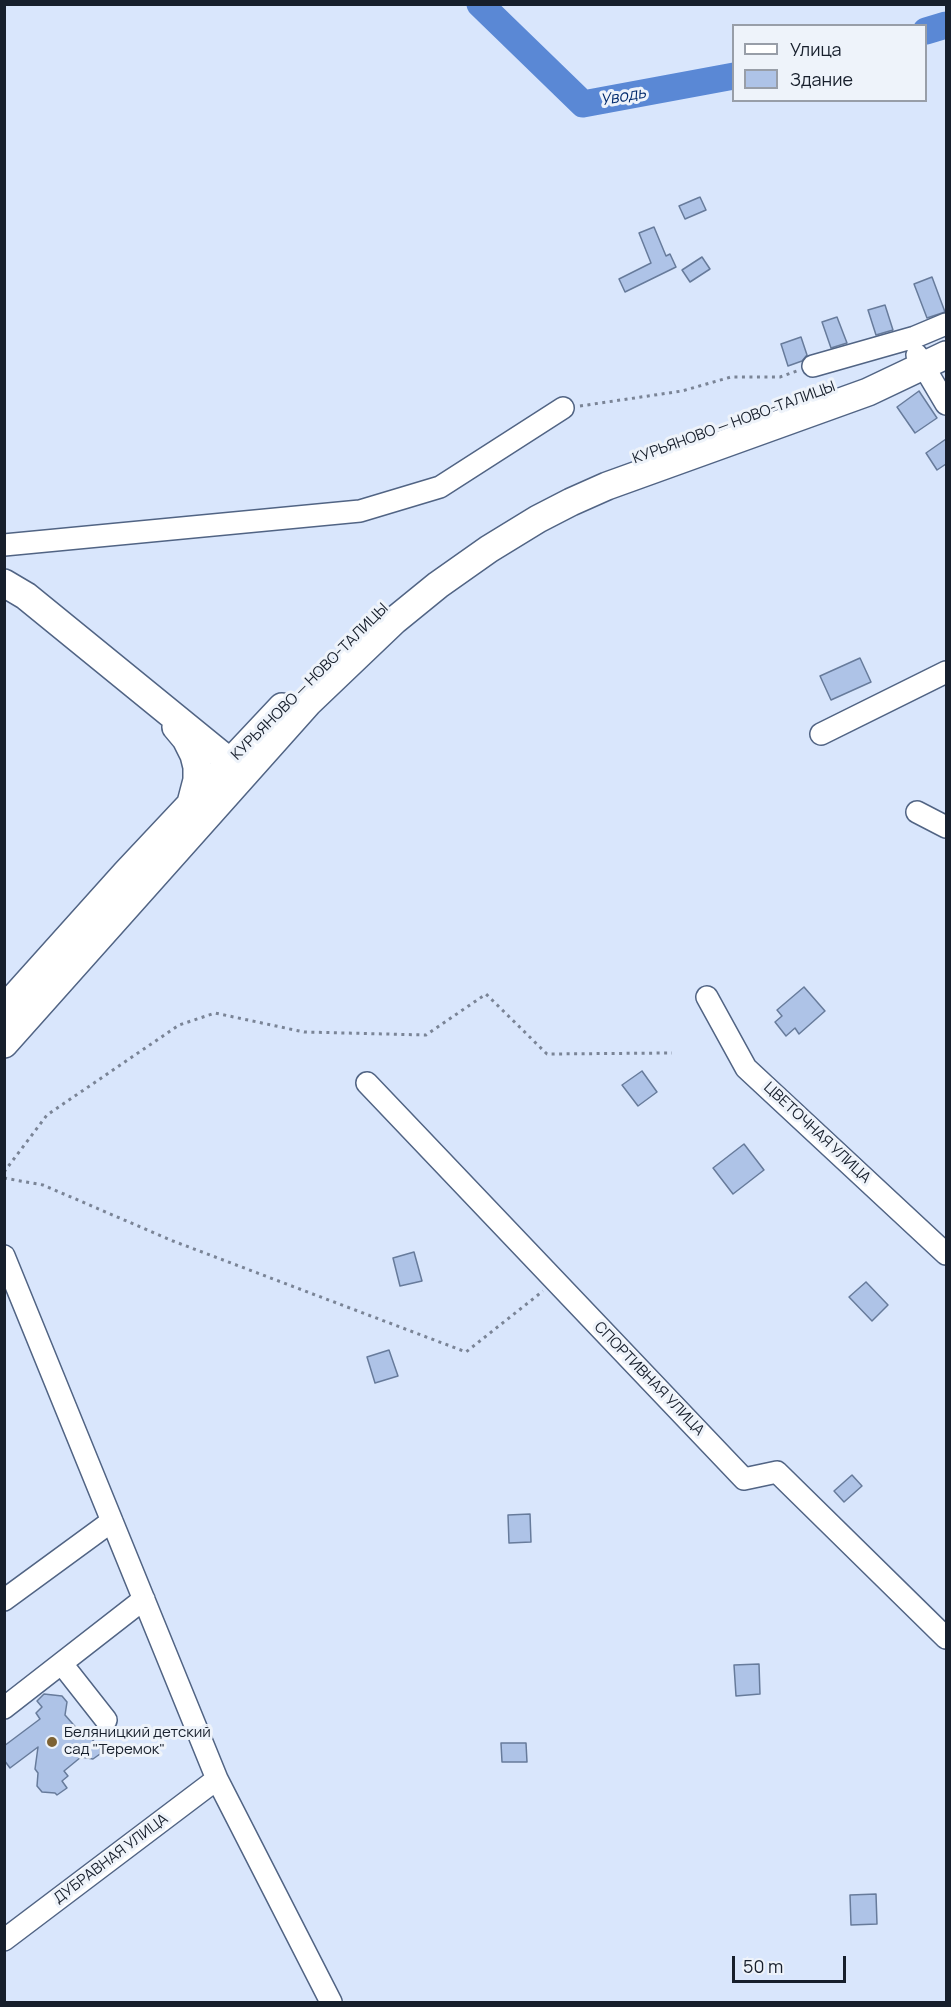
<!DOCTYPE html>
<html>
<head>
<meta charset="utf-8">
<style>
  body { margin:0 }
  #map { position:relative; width:951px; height:2007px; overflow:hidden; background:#d9e6fc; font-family:Manrope,sans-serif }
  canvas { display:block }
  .frame { position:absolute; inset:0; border:6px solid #171f2c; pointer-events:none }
  .legend { position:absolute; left:732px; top:24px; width:195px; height:78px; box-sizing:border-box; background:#eef3fa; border:2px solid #989ea8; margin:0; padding:8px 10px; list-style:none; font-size:18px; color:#171f2c }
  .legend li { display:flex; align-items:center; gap:12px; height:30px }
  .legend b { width:30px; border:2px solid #989ea8 }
  .scale { position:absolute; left:732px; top:1956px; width:114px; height:27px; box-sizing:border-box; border:3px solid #171f2c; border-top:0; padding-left:8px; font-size:18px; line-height:21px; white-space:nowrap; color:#171f2c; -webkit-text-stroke:4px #eef3fa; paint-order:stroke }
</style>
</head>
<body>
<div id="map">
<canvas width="951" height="2007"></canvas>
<div class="frame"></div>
<ul class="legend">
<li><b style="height:8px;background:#fff"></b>Улица</li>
<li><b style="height:16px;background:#aec3e7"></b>Здание</li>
</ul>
<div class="scale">50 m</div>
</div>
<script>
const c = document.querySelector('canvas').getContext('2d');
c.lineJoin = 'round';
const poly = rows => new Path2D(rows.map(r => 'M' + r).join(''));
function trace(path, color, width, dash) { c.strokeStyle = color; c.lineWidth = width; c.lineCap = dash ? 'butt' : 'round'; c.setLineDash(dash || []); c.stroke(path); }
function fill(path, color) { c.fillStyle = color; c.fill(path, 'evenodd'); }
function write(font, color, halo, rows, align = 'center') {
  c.font = font + ' Manrope,sans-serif'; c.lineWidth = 6; c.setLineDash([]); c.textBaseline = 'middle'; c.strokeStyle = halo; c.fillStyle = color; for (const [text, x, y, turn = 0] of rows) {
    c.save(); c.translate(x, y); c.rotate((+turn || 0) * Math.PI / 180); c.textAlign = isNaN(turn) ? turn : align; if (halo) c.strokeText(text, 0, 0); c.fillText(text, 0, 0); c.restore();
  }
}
trace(poly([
  [480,4,583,104,734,76],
  [926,31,946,25]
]), '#5a88d5', 27);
const building = poly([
  [700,197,706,210,685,219,679,206,700,197],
  [654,227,666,256,670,254,676,267,625,292,619,279,651,263,639,233,654,227],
  [702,257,710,269,690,282,682,270,702,257],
  [932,277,945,312,927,318,914,284,932,277],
  [885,305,893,330,876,335,868,310,885,305],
  [837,317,847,343,831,348,822,322,837,317],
  [801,337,807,355,802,361,788,366,781,344,801,337],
  [919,391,937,418,915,433,897,407,919,391],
  [946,439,946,464,937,470,926,453,946,439],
  [860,658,871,682,831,700,820,676,860,658],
  [804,987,825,1011,799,1034,795,1028,786,1036,775,1022,782,1016,777,1010,804,987],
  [642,1071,657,1092,638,1106,622,1085,642,1071],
  [744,1144,764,1170,733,1194,713,1168,744,1144],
  [414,1252,422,1281,400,1286,393,1258,414,1252],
  [866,1282,888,1305,872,1321,849,1297,866,1282],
  [389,1350,398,1376,375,1383,367,1357,389,1350],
  [852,1475,862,1486,844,1502,834,1491,852,1475],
  [530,1514,531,1542,509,1543,508,1515,530,1514],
  [759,1664,760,1694,736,1696,734,1665,759,1664],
  [44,1694,62,1696,67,1702,65,1715,79,1731,83,1728,100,1749,100,1754,93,1759,81,1757,64,1771,68,1776,62,1781,67,1788,57,1795,55,1793,42,1792,37,1786,38,1773,35,1769,38,1747,10,1768,4,1760,4,1746,40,1719,36,1713,42,1707,37,1701,44,1694],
  [501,1743,526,1743,527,1762,502,1762,501,1743],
  [876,1894,877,1924,851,1925,850,1895,876,1894]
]);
fill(building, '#aec3e7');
trace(building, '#677b9b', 1.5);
const minor = poly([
  [917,355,946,404],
  [813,366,915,337,946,324],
  [4,545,360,511,440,487,563,408],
  [821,734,946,672],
  [917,812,946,827],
  [707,997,746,1068,946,1254],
  [367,1083,744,1479,777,1472,946,1638],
  [4,1256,217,1779,331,2002],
  [4,1600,112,1521],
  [62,1664,106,1720],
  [4,1708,144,1599],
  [4,1940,217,1779]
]);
const major = poly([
  [4,583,26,596,242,772],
  [176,727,186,739,194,755,197,767,197,780,191,803],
  [4,1009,126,873,282,707],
  [4,1044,308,703,395,620,438,585,489,549,538,519,571,502,607,486,868,392,946,355]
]);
trace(minor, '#516484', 24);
trace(major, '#516484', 30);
trace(poly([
  [580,406,682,391,731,377,780,377,797,371],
  [4,1172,47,1115,179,1025,215,1013,304,1032,426,1035,486,994,547,1054,672,1053],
  [4,1178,43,1185,173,1241,466,1352,543,1291]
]), '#7a8496', 3, [3, 4.5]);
trace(minor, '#fff', 21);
trace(major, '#fff', 27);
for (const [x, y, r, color] of [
  [52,1742,6,"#7d6234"]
]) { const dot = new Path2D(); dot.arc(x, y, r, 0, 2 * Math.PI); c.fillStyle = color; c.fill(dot); trace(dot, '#eef3fa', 2); }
write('15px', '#171f2c', '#eef3fa', [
  ["КУРЬЯНОВО — НОВО-ТАЛИЦЫ",734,423,-20],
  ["КУРЬЯНОВО — НОВО-ТАЛИЦЫ",310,682,-45],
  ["ЦВЕТОЧНАЯ УЛИЦА",817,1133,43],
  ["СПОРТИВНАЯ УЛИЦА",649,1379,46],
  ["ДУБРАВНАЯ УЛИЦА",111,1859,-37]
]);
write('15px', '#171f2c', '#eef3fa', [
  ["Беляницкий детский",64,1733],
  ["сад \"Теремок\"",64,1750]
], 'left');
write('italic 16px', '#022b6e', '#eef3fa', [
  ["Уводь",623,97,-10]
]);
</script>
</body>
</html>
